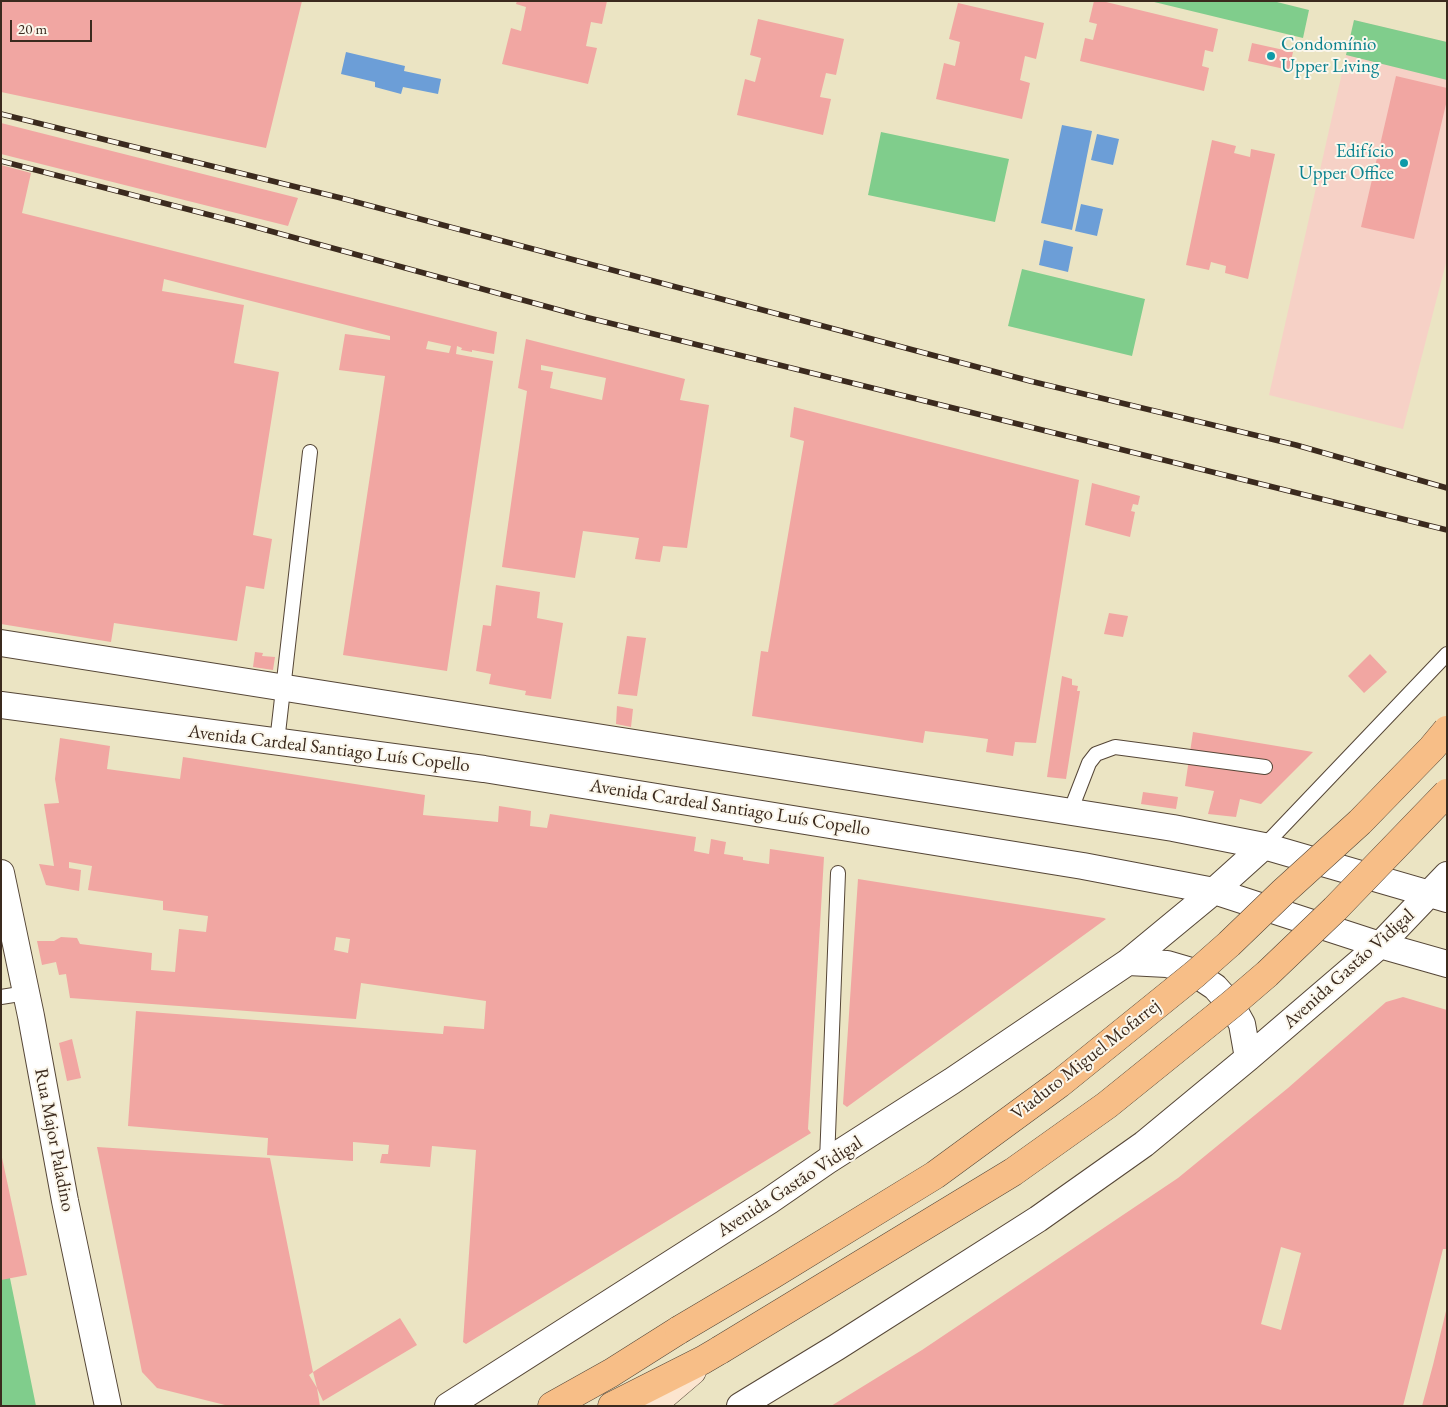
<!DOCTYPE html>
<html>
<head>
<meta charset="utf-8">
<style>
  body { margin:0 }
  #map { position:relative; width:1448px; height:1407px; overflow:hidden; background:#ebe4c3; font-family:"EB Garamond",serif }
  canvas { display:block }
  .frame { position:absolute; inset:0; border:2px solid #3b2a1e; pointer-events:none }
  .scale { position:absolute; left:10px; top:20px; width:82px; height:22px; box-sizing:border-box; border:2px solid #3b2a1e; border-top:0; padding-left:6px; font-size:15px; line-height:18px; white-space:nowrap; color:#3b2a1e; -webkit-text-stroke:4px #fbf7ec; paint-order:stroke }
</style>
</head>
<body>
<div id="map">
<canvas width="1448" height="1407"></canvas>
<div class="frame"></div>
<div class="scale">20 m</div>
</div>
<script>
const c = document.querySelector('canvas').getContext('2d');
c.lineJoin = 'round';
function fill(path, color) { c.fillStyle = color; c.fill(path, 'evenodd'); }
const poly = rows => new Path2D(rows.map(r => 'M' + r).join(''));
function trace(path, color, width, dash) { c.strokeStyle = color; c.lineWidth = width; c.lineCap = dash ? 'butt' : 'round'; c.setLineDash(dash || []); c.stroke(path); }
function write(font, color, halo, rows, align = 'center') {
  c.font = font + ' "EB Garamond",serif'; c.lineWidth = 4; c.setLineDash([]); c.textBaseline = 'middle'; c.strokeStyle = halo; c.fillStyle = color; for (const [text, x, y, turn = 0] of rows) {
    c.save(); c.translate(x, y); c.rotate((+turn || 0) * Math.PI / 180); c.textAlign = isNaN(turn) ? turn : align; if (halo) c.strokeText(text, 0, 0); c.fillText(text, 0, 0); c.restore();
  }
}
fill(poly([
  [1354,20,1447,42,1447,259,1403,429,1269,395]
]), '#f6d1c6');
fill(poly([
  [1150,1,1273,1,1309,10,1303,38],
  [1354,20,1447,42,1447,80,1346,55],
  [881,132,1009,159,995,222,868,195],
  [1022,269,1145,299,1132,356,1008,326],
  [1,1234,36,1406,1,1406]
]), '#80cd8c');
fill(poly([
  [346,52,405,66,404,71,441,79,438,94,403,87,401,94,375,87,375,82,341,74],
  [1062,125,1092,131,1072,230,1041,223],
  [1097,134,1119,139,1113,165,1091,160],
  [1081,204,1103,209,1097,236,1075,231],
  [1044,240,1073,247,1068,272,1039,265]
]), '#6c9ed7');
fill(poly([
  [1,1,302,1,266,148,1,92],
  [517,1,607,1,602,24,591,22,586,46,597,48,588,84,502,64,511,28,521,31,526,7,516,4],
  [1094,1,1102,1,1218,29,1213,52,1205,50,1202,66,1209,68,1204,91,1080,61,1085,38,1093,40,1097,24,1089,22],
  [958,3,1044,23,1036,59,1025,56,1020,80,1030,83,1022,119,936,99,944,63,955,66,960,42,949,39],
  [758,19,844,39,836,75,826,73,820,97,831,99,823,135,737,115,745,79,755,82,761,58,750,55],
  [1252,43,1293,52,1289,70,1248,61],
  [1396,76,1447,88,1447,100,1414,239,1361,227],
  [1,123,298,198,288,226,1,154],
  [1212,140,1236,146,1234,153,1250,157,1251,149,1275,154,1248,279,1225,273,1226,266,1211,262,1209,270,1186,265],
  [1,165,31,173,22,213,497,332,494,354,472,350,472,352,461,350,462,348,457,346,456,354,493,361,447,671,343,655,385,376,339,370,345,334,390,340,390,336,164,279,162,291,244,305,234,363,279,372,253,535,272,539,264,589,246,586,237,641,114,623,111,642,1,624],
  [428,341,451,346,449,353,426,349],
  [526,339,685,379,680,400,709,405,687,548,663,546,660,562,635,559,639,538,583,531,575,578,502,567,527,391,518,388],
  [541,365,606,378,602,400,550,388,553,372,541,370],
  [794,407,1079,480,1036,743,1015,742,1013,756,986,752,988,739,966,736,925,731,923,743,752,716,761,651,768,652,804,441,790,437],
  [1092,483,1140,496,1138,505,1133,504,1131,511,1135,512,1130,537,1085,525],
  [496,585,540,592,537,618,563,623,551,699,525,695,526,691,489,684,491,674,476,671,483,625,491,626],
  [1109,613,1128,616,1123,637,1104,634],
  [627,636,646,638,637,696,618,694],
  [255,652,263,653,262,656,275,657,273,670,253,667],
  [1370,654,1387,672,1364,693,1348,676],
  [1062,676,1072,679,1072,685,1078,686,1077,691,1080,691,1066,779,1047,777],
  [617,706,633,709,631,727,616,724],
  [1193,732,1313,752,1261,804,1240,799,1236,817,1208,814,1214,791,1185,786],
  [60,738,110,746,107,769,180,779,183,757,425,795,423,815,498,822,499,806,531,811,530,826,547,828,550,814,696,837,694,851,709,854,711,839,726,842,724,854,743,857,743,860,769,864,770,849,824,857,808,1129,811,1133,466,1344,463,1342,476,1150,432,1146,430,1167,380,1163,382,1154,388,1154,389,1145,353,1142,353,1161,267,1155,268,1138,128,1126,136,1011,443,1034,444,1026,484,1029,486,1001,361,983,356,1019,70,998,66,974,59,975,56,962,42,965,37,941,54,941,61,937,77,938,80,944,152,953,151,970,175,972,179,929,206,932,208,916,163,910,163,901,88,890,92,866,69,862,69,868,81,870,79,891,46,885,39,864,54,866,44,804,59,803,55,779],
  [336,937,350,939,348,953,334,950],
  [1143,792,1178,797,1176,809,1141,804],
  [858,879,1104,918,1106,919,847,1107,843,1104],
  [1403,997,1447,1010,1447,1249,1443,1249,1403,1406,831,1406,922,1350,1178,1178,1288,1088,1386,1002],
  [1281,1247,1301,1253,1281,1330,1261,1324],
  [72,1039,81,1078,67,1081,59,1043],
  [97,1147,270,1158,313,1372,309,1375,317,1388,313,1372,400,1318,417,1345,323,1401,317,1388,320,1406,229,1406,157,1388,142,1372],
  [1,1153,27,1275,1,1280],
  [1446,1311,1447,1406,1422,1406,1433,1365]
]), '#f1a6a2');
const lane = poly([
  [277,742,310,452],
  [1070,812,1089,763,1096,754,1115,747,1265,767],
  [1264,846,1447,654],
  [1,997,26,993],
  [827,1161,838,873]
]);
const street = poly([
  [1,643,1173,828,1264,846,1447,899],
  [1,705,484,769,1083,866,1214,891,1380,945,1447,964],
  [1,873,31,1016,65,1201,108,1406],
  [1128,962,1167,964,1191,971,1215,987,1232,1006,1242,1024,1248,1058],
  [448,1406,769,1201,827,1161,952,1081,1128,962,1214,891,1264,846],
  [740,1406,837,1347,1038,1219,1144,1144,1248,1058,1380,945,1447,875]
]);
const secondary = poly([
  [651,1406,692,1371]
]);
const highway = poly([
  [552,1406,611,1373,679,1330],
  [612,1406,703,1360,720,1350]
]);
trace(lane, '#554637', 16);
trace(street, '#554637', 28);
trace(secondary, '#554637', 29);
trace(highway, '#554637', 29);
trace(lane, '#fff', 14);
trace(street, '#fff', 26);
trace(secondary, '#fce5cf', 28);
trace(highway, '#f7be87', 28);
const rail = poly([
  [1,114,341,198,1030,381,1296,445,1447,488],
  [1,161,237,222,585,317,1447,530]
]);
trace(rail, '#3b2a1e', 5.5);
trace(rail, '#fbf7ec', 4, [11]);
const highwayBridge = poly([
  [679,1330,772,1275,935,1175,1059,1084,1195,974,1229,944,1283,892,1360,822,1432,748,1447,730],
  [720,1350,1013,1172,1107,1105,1232,1004,1267,974,1335,909,1447,793]
]);
trace(highwayBridge, '#554637', 29, []);
trace(highwayBridge, '#f7be87', 28);
for (const [x, y, r, color] of [
  [1271,56,5,"#0f9aa8"],
  [1404,163,5,"#0f9aa8"]
]) { const dot = new Path2D(); dot.arc(x, y, r, 0, 2 * Math.PI); c.fillStyle = color; c.fill(dot); trace(dot, '#fbf7ec', 2); }
write('19px', '#0d838f', '#fbf7ec', [
  ["Condomínio",1281,45],
  ["Upper Living",1281,67],
  ["Edifício",1394,152,"right"],
  ["Upper Office",1394,174,"right"]
], 'left');
write('19px', '#3b2a1e', '#fbf7ec', [
  ["Avenida Cardeal Santiago Luís Copello",329,749,7],
  ["Avenida Cardeal Santiago Luís Copello",730,808,9],
  ["Avenida Gastão Vidigal",1349,969,-42],
  ["Viaduto Miguel Mofarrej",1086,1060,-38],
  ["Rua Major Paladino",54,1140,79],
  ["Avenida Gastão Vidigal",790,1187,-33]
]);
</script>
</body>
</html>
